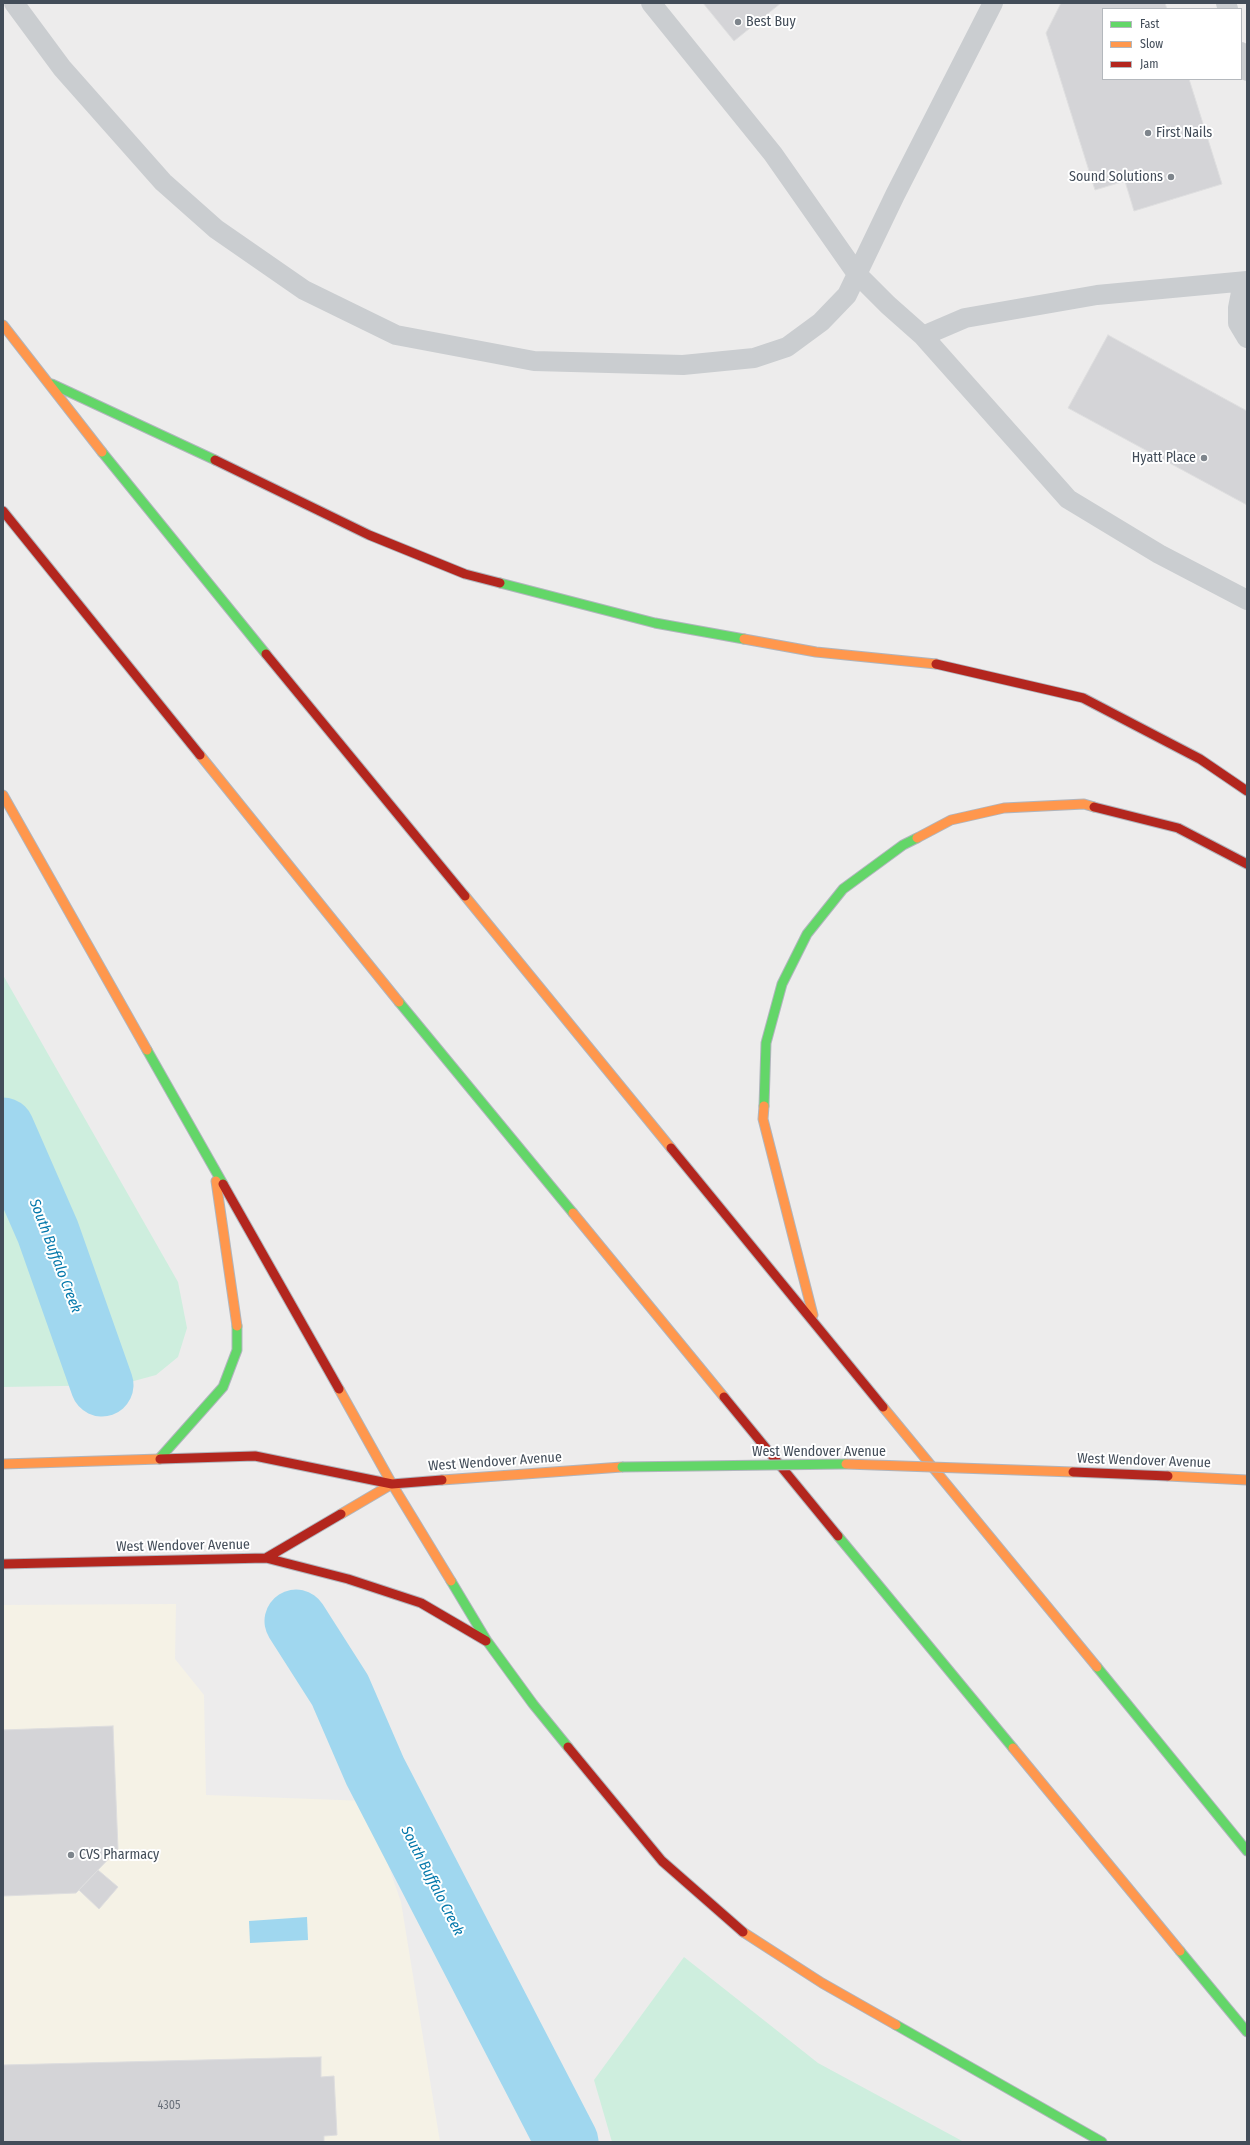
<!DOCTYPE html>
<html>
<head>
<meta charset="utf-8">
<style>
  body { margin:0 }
  #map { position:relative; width:1250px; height:2145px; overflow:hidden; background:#edecec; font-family:"Fira Sans Condensed",sans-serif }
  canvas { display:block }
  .frame { position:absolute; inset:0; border:4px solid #434d59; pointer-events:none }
  .legend { position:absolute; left:1102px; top:8px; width:140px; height:72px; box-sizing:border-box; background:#fff; border:1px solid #b4b8bd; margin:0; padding:5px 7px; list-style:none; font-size:12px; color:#434d59 }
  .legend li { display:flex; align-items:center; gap:8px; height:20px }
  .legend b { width:20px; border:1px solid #b4b8bd }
</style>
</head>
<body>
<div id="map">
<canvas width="1250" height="2145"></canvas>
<div class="frame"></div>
<ul class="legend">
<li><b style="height:5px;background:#63d668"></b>Fast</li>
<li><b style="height:5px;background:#ff974d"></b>Slow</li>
<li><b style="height:5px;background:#b3261e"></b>Jam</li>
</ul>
</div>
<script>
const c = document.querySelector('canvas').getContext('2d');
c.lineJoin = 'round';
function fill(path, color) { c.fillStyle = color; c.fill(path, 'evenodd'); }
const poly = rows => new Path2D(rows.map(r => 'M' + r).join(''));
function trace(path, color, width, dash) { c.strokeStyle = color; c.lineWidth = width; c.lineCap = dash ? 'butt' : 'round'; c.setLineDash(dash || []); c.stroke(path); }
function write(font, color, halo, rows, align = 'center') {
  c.font = font + ' "Fira Sans Condensed",sans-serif'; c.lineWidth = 4; c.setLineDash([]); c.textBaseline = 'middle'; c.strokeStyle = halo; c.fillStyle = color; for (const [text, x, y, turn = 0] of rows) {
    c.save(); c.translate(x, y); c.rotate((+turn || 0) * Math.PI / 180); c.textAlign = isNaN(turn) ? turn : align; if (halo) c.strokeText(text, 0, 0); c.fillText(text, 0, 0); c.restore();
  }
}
fill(poly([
  [176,1604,175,1659,204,1695,206,1795,366,1801,401,1902,440,2142,3,2142,3,1605]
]), '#f5f2e6');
fill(poly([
  [3,975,178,1282,187,1328,178,1357,156,1375,119,1385,3,1387],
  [684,1957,818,2063,964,2142,612,2142,594,2080]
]), '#ceeede');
fill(poly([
  [307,1917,308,1940,250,1943,249,1921]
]), '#a0d7ef');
trace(poly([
  [3,1129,48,1232,102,1385],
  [296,1621,340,1690,375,1771,567,2142]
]), '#a0d7ef', 63);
const building = poly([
  [703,3,781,3,734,41,703,3],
  [1061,3,1165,3,1167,9,1103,9,1103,79,1189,79,1222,184,1134,211,1125,181,1095,190,1046,33,1061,3],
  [1108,335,1247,411,1247,505,1068,408,1108,335],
  [113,1726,118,1849,76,1893,3,1896,3,1730,113,1726],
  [98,1870,118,1887,99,1909,79,1890,98,1870],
  [321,2057,321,2077,334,2076,337,2135,324,2136,324,2142,3,2142,3,2065,321,2057]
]);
fill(building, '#d4d4d7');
trace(building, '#dededf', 1);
const fast = poly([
  [52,384,215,460],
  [102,452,266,654],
  [500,583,655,623,744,639],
  [399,1002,573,1213],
  [147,1050,223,1184],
  [764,1106,766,1043,782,984,807,934,843,889,903,845,917,838],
  [159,1459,223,1387,237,1350,237,1326],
  [838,1536,1013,1748],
  [451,1581,487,1641,533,1704,568,1747],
  [1097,1667,1247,1851],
  [1180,1951,1247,2032],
  [896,2025,1102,2142]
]);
const slow = poly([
  [3,325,102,452],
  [744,639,816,652,936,664],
  [200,755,399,1002],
  [3,795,147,1050],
  [917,838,951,820,1004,808,1084,804,1094,807],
  [465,896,671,1148],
  [764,1106,763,1119,813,1315],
  [216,1181,237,1326],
  [573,1213,724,1397],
  [339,1389,392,1484,451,1581],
  [883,1407,1097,1667],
  [3,1464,160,1459],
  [1168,1476,1247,1480],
  [442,1480,622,1467],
  [341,1514,392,1484],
  [1013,1748,1180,1951],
  [743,1932,822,1983,896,2025]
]);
const jam = poly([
  [215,460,369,535,465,574,500,583],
  [3,511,200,755],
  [266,654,465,896],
  [936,664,1083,698,1200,759,1247,791],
  [1094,807,1178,828,1247,864],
  [671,1148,883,1407],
  [223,1184,339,1389],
  [724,1397,838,1536],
  [160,1459,255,1456,392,1484,442,1480],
  [266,1558,348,1579,421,1603,486,1641],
  [3,1564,266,1558,341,1514],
  [568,1747,662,1861,743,1932]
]);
trace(fast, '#b0b5bd', 11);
trace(slow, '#b0b5bd', 11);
trace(jam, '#b0b5bd', 11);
trace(poly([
  [14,3,62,68,163,182,216,229,304,290,396,335,534,361,683,365,754,358,787,347,821,322,847,295,895,195,993,3],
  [651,3,773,154,857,274,888,305,923,336,1068,499,1159,554,1247,600],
  [1226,3,1228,9],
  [1241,52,1247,71],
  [1243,282,1238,308,1238,323,1247,338],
  [923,336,965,318,1097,295,1247,281]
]), '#cacdd0', 20);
trace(fast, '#63d668', 9);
trace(slow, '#ff974d', 9);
trace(jam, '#b3261e', 9);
const fastBridge = poly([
  [622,1467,846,1464]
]);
const slowBridge = poly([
  [846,1464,1073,1472]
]);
const jamBridge = poly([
  [1073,1472,1168,1476]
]);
trace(fastBridge, '#b0b5bd', 11, []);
trace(slowBridge, '#b0b5bd', 11, []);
trace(jamBridge, '#b0b5bd', 11, []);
trace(fastBridge, '#63d668', 9);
trace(slowBridge, '#ff974d', 9);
trace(jamBridge, '#b3261e', 9);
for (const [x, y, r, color] of [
  [738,22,4,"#7e858c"],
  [1148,133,4,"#7e858c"],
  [1171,177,4,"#7e858c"],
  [1204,458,4,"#7e858c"],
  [71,1855,4,"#7e858c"]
]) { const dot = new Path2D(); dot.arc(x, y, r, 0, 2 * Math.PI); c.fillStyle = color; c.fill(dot); trace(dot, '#fff', 1.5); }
write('12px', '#69707a', null, [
  ["4305",169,2106]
]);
write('14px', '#434d59', '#fff', [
  ["Best Buy",746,22],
  ["First Nails",1156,133],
  ["Sound Solutions",1163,177,"right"],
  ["Hyatt Place",1196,458,"right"],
  ["CVS Pharmacy",79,1855]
], 'left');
write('14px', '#434d59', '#fff', [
  ["West Wendover Avenue",819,1452],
  ["West Wendover Avenue",1144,1461,2],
  ["West Wendover Avenue",495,1462,-4],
  ["West Wendover Avenue",183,1546,-1]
]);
write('italic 15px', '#0478ab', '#fff', [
  ["South Buffalo Creek",55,1256,69],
  ["South Buffalo Creek",432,1881,63]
]);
</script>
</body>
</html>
